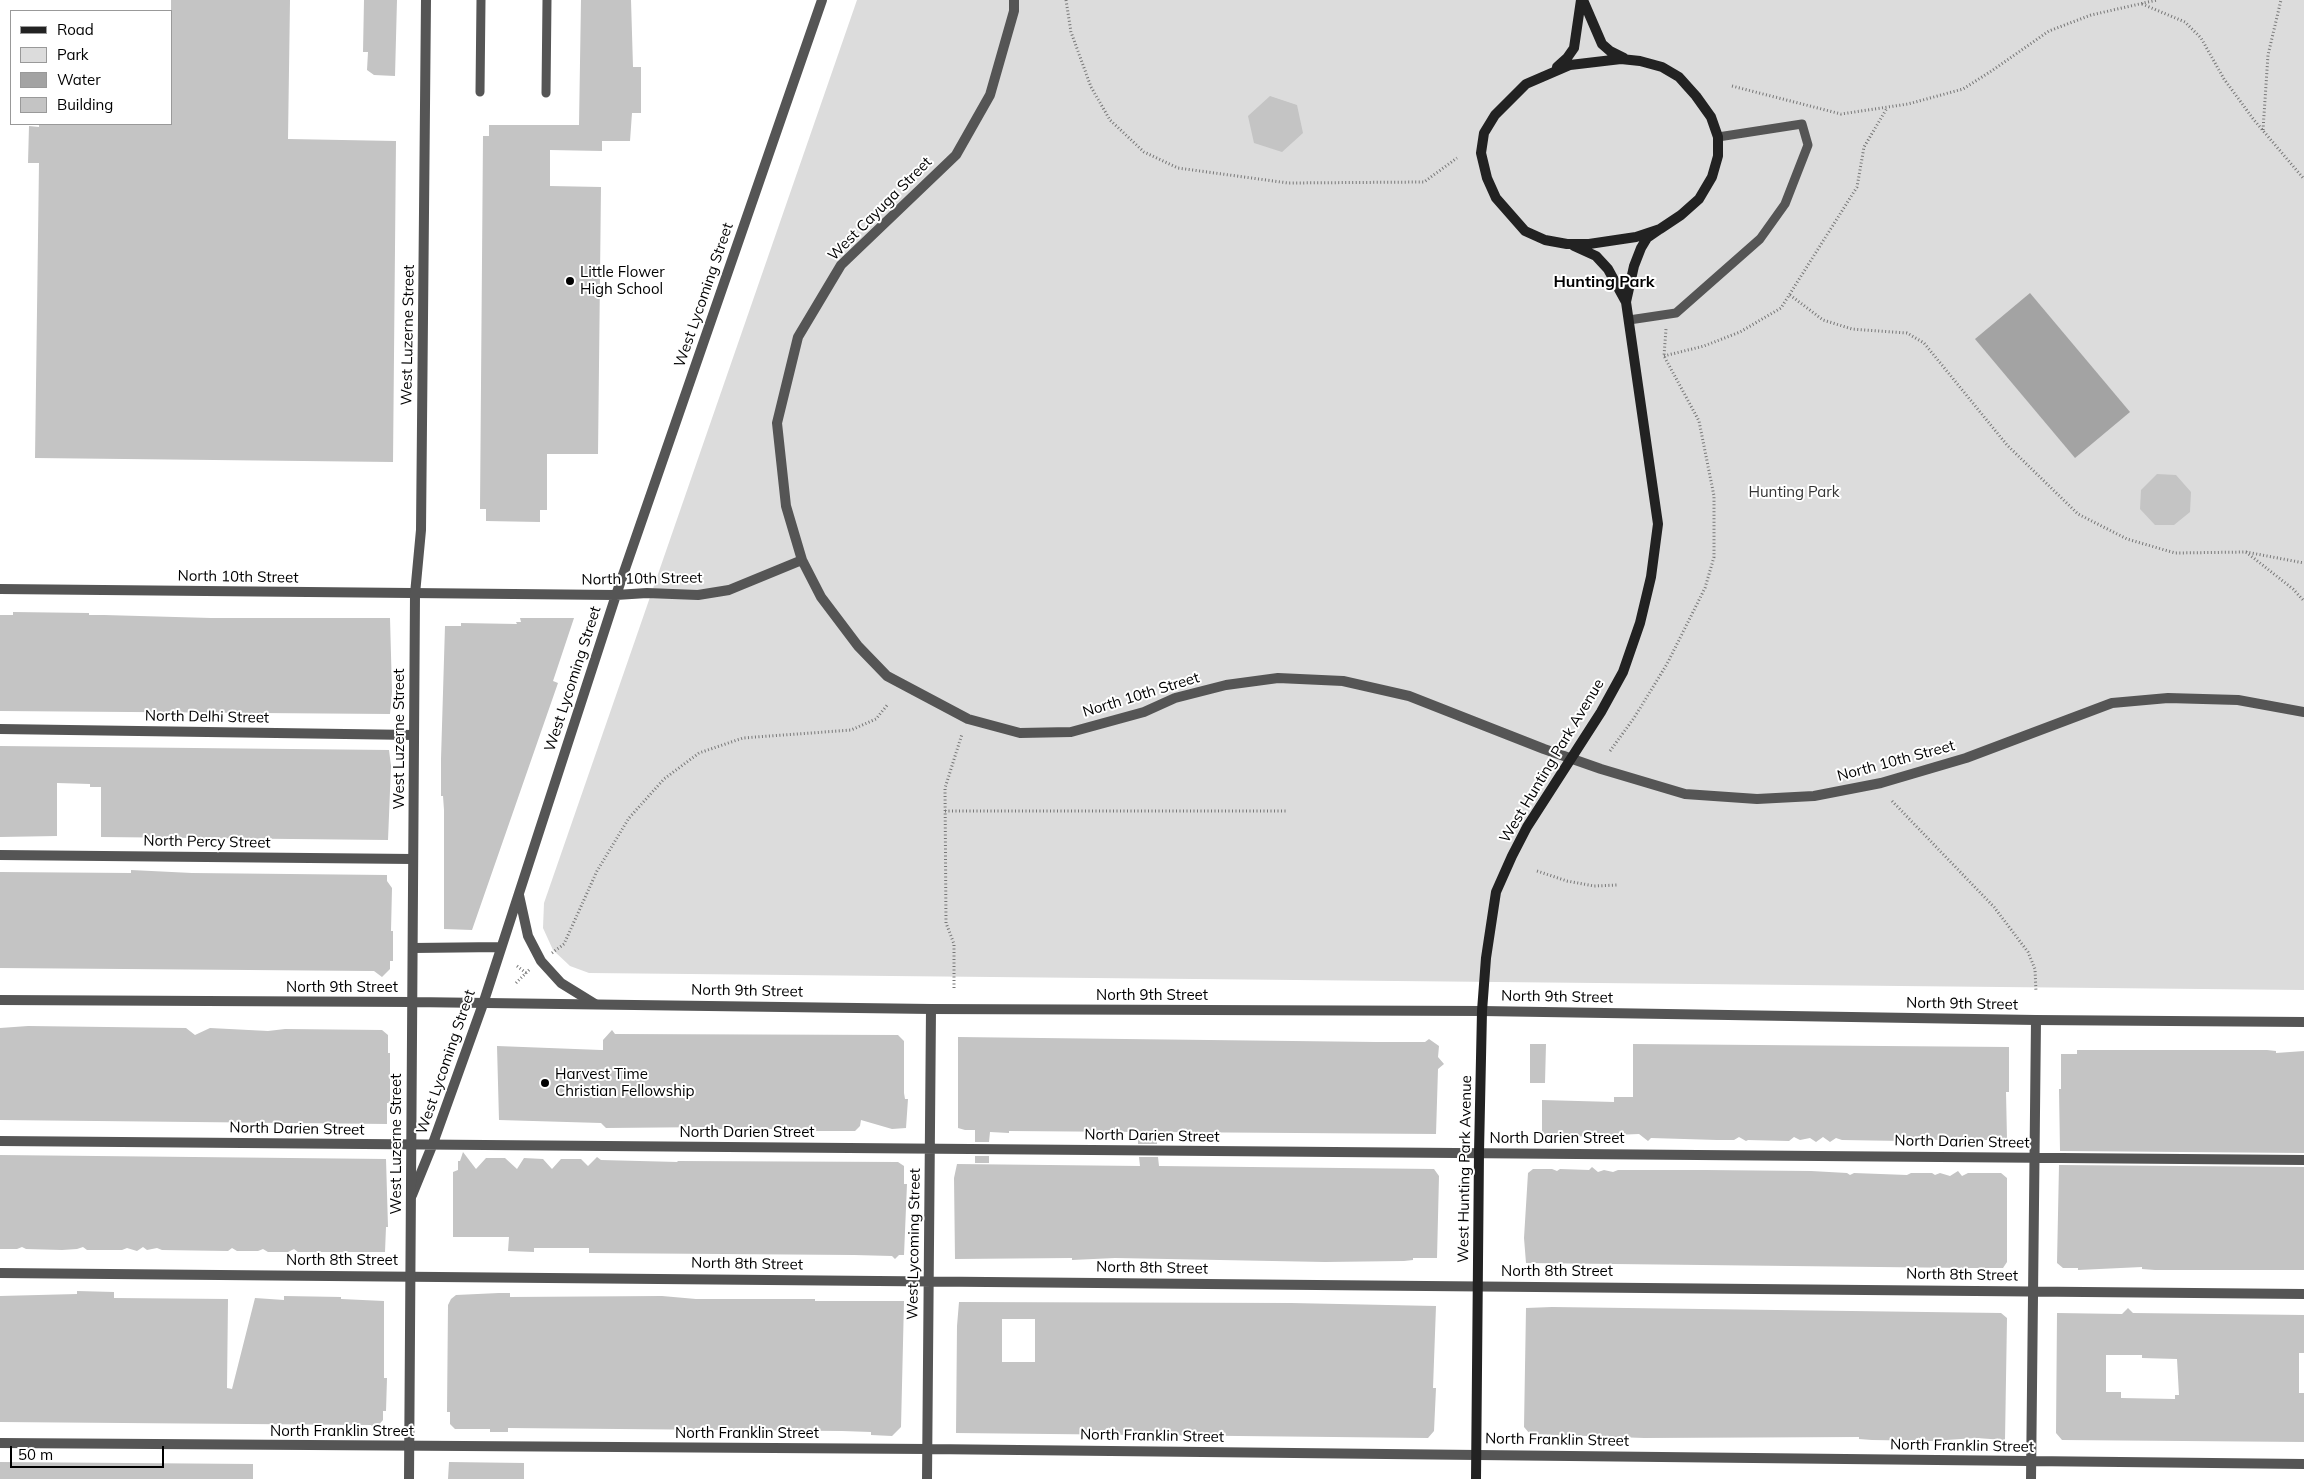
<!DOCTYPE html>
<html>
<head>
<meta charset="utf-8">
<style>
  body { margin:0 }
  #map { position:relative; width:2304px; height:1479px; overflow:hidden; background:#fff; font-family:Mulish,sans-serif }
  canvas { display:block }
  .legend { position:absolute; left:10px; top:10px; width:162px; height:115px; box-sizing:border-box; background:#fff; border:1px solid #999; margin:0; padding:6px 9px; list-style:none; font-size:15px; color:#000 }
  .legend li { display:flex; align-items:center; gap:10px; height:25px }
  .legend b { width:25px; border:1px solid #999 }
  .scale { position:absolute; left:10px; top:1446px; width:154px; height:22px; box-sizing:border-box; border:2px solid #000; border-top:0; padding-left:6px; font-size:15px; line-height:18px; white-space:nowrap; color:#000; -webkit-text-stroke:4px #fff; paint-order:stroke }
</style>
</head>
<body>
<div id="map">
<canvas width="2304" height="1479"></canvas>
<ul class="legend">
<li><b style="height:6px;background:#222"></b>Road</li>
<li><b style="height:14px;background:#dcdcdc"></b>Park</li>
<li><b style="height:14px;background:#a3a3a3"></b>Water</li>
<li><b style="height:14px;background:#c4c4c4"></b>Building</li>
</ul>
<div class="scale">50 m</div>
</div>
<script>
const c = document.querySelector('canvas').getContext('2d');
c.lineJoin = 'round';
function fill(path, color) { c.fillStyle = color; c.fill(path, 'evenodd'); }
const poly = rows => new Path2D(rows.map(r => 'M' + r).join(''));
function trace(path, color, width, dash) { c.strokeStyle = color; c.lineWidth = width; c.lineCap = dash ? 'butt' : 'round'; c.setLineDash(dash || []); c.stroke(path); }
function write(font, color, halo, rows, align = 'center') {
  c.font = font + ' Mulish,sans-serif'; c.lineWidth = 4; c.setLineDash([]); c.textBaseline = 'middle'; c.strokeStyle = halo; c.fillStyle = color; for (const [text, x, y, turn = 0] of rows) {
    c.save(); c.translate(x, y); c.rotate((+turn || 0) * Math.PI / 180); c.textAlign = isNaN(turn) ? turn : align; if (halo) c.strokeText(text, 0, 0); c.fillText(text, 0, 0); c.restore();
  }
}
fill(poly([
  [857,0,2304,0,2304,990,589,973,570,966,553,950,543,928,544,903]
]), '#dcdcdc');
fill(poly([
  [2030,293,2130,412,2075,458,1975,339]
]), '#a3a3a3');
fill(poly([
  [171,0,290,0,288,139,396,141,393,462,35,458,39,163,28,163,29,126,39,127,39,124,171,124],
  [364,0,397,0,395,76,374,75,367,70,368,52,363,52],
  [581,0,631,0,633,67,641,67,641,113,632,113,630,141,602,141,602,151,550,150,550,186,601,187,598,454,547,454,547,510,540,510,540,522,486,521,486,509,480,509,483,136,489,136,489,125,579,125],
  [1270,96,1297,105,1303,133,1282,152,1254,143,1248,116],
  [2157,474,2176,475,2191,492,2190,512,2174,525,2155,525,2140,509,2141,490],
  [13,612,89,613,89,615,104,615,211,618,390,618,392,692,390,714,0,711,0,615,13,615],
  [520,618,574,618,553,681,558,683,472,930,444,929,444,810,443,796,441,796,441,759,445,626,461,626,461,623,517,624,516,622,521,622],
  [0,746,389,750,391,766,388,840,101,837,101,787,90,787,90,784,57,783,57,836,0,837],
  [131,870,192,873,387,875,387,881,392,888,391,931,393,931,393,961,390,961,390,969,382,977,374,971,0,968,0,872,131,873],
  [28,1026,186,1028,195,1035,210,1028,268,1031,285,1029,382,1030,388,1035,388,1053,390,1053,390,1103,387,1103,387,1124,0,1120,0,1028],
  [612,1030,615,1034,898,1035,904,1041,904,1093,905,1099,908,1099,906,1128,892,1129,861,1120,860,1126,855,1131,781,1131,779,1129,714,1129,714,1127,606,1128,601,1123,499,1120,497,1046,601,1050,603,1050,603,1040],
  [958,1037,1376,1042,1425,1042,1429,1039,1439,1046,1438,1057,1444,1064,1438,1069,1436,1134,1157,1132,1157,1144,1138,1144,1138,1132,1009,1131,1009,1133,990,1132,989,1142,975,1142,975,1130,965,1130,958,1128],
  [1530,1044,1546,1044,1545,1083,1530,1083],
  [1633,1044,2009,1047,2009,1092,2006,1092,2007,1139,1966,1141,1963,1139,1953,1141,1949,1139,1936,1140,1926,1134,1917,1140,1907,1138,1903,1141,1842,1140,1836,1138,1830,1142,1823,1137,1816,1142,1810,1138,1800,1140,1794,1137,1789,1141,1748,1140,1746,1141,1739,1137,1734,1140,1717,1140,1651,1138,1648,1141,1639,1134,1542,1138,1542,1100,1614,1102,1614,1097,1633,1097],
  [2077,1050,2267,1050,2276,1051,2276,1053,2304,1051,2304,1153,2060,1151,2059,1089,2061,1089,2061,1054,2077,1054],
  [463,1152,476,1169,486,1158,505,1158,517,1169,524,1158,543,1159,552,1169,561,1159,581,1159,588,1166,597,1157,601,1160,678,1162,677,1161,898,1162,904,1166,904,1184,907,1184,904,1255,899,1255,895,1259,892,1256,854,1255,589,1253,589,1248,534,1248,534,1252,508,1251,509,1237,453,1237,453,1172,458,1170,458,1161,460,1161],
  [0,1155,386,1159,388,1227,386,1227,385,1252,298,1252,294,1249,288,1252,268,1252,263,1249,258,1251,237,1251,232,1248,228,1251,162,1250,157,1248,147,1250,143,1247,137,1251,127,1248,122,1250,87,1250,83,1247,77,1249,62,1250,26,1249,22,1247,17,1249,0,1249],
  [975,1156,989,1156,989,1163,975,1163],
  [1139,1157,1158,1157,1159,1166,1434,1169,1439,1176,1437,1258,1413,1258,1413,1260,1404,1261,1325,1262,1115,1258,1072,1260,1072,1258,955,1259,954,1178,957,1164,1140,1166],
  [2059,1165,2304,1167,2304,1270,2155,1270,2142,1269,2142,1267,2078,1270,2078,1268,2063,1268,2057,1263],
  [1592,1167,1598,1172,1604,1170,1613,1172,1618,1170,1706,1170,1811,1171,1847,1173,1850,1175,1854,1173,1907,1175,1911,1173,1932,1173,1935,1175,1940,1173,1950,1176,1958,1171,1962,1176,1968,1173,2001,1173,2007,1178,2007,1262,2003,1268,1967,1268,1526,1263,1524,1238,1528,1173,1533,1169,1552,1169,1557,1171,1560,1169,1589,1170],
  [77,1291,114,1292,114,1298,228,1299,227,1388,232,1389,255,1298,284,1300,284,1296,341,1297,341,1299,384,1301,384,1378,387,1378,386,1411,383,1411,383,1420,375,1429,371,1425,0,1422,0,1296,77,1294],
  [499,1293,510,1293,510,1297,662,1296,696,1299,815,1299,815,1301,904,1301,901,1427,892,1436,871,1435,871,1432,842,1431,508,1428,508,1432,490,1432,490,1429,455,1429,450,1424,450,1412,447,1412,448,1305,451,1299,456,1295],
  [959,1302,1291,1303,1436,1306,1433,1388,1436,1388,1434,1431,1428,1438,956,1433,957,1326],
  [1002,1319,1035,1319,1035,1362,1002,1362],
  [1552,1307,2001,1313,2007,1318,2005,1440,1976,1438,1931,1441,1872,1440,1859,1439,1859,1437,1644,1438,1530,1434,1524,1427,1526,1308],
  [2128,1308,2133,1313,2304,1315,2304,1353,2299,1353,2299,1393,2304,1393,2304,1442,2062,1440,2056,1433,2057,1313,2122,1314],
  [2106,1355,2142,1355,2142,1358,2177,1359,2179,1395,2175,1395,2175,1399,2121,1398,2121,1392,2106,1392],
  [0,1462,253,1464,253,1479,0,1479],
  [449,1462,524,1463,524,1479,448,1479]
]), '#c4c4c4');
trace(poly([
  [1066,0,1071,32,1091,87,1110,120,1144,152,1178,168,1288,183,1424,182,1457,158],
  [2142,4,2185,22,2201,38,2224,79,2254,120,2304,179],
  [1732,86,1841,114,1908,104,1963,89,1993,70,2049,31,2091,15,2157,0],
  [2263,130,2268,55,2281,0],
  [1790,295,1823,320,1852,329,1907,333,1924,343,2007,445,2078,514,2127,539,2175,553,2246,552,2304,563],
  [1664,356,1704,346,1740,332,1781,308,1857,187,1864,147,1887,108],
  [2246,552,2293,589,2304,601],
  [1610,751,1634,718,1667,664,1705,588,1714,557,1714,496,1699,421,1664,356,1666,329],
  [1892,801,1994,907,2028,952,2035,969,2036,992],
  [945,811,1287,811],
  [1537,871,1567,881,1594,886,1618,885],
  [552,953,564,944,597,871,629,818,664,779,699,753,743,738,851,730,876,719,888,704],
  [517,966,526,973],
  [516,983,530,969],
  [954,988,954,944,946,923,945,788,962,734]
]), '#777', 3, [1, 2.5]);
trace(poly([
  [480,92,481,0],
  [546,93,547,0],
  [1629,320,1676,313,1760,239,1785,204,1808,145,1802,124,1718,137]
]), '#555', 9);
trace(poly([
  [1014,0,1014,11,990,95,956,155,841,265,798,337,777,423,786,506,802,560,821,597,858,646,887,676,968,719,1020,733,1071,732,1144,712,1175,698,1226,685,1278,678,1343,681,1409,696,1544,749,1601,769,1685,794,1757,799,1814,796,1881,783,1966,758,2112,703,2168,698,2238,700,2304,712],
  [0,589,616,595,647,593,698,595,729,590,802,560],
  [0,729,414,735],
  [0,855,413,859],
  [519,895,528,936,541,961,561,983,595,1004],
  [413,948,501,947],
  [0,1141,2304,1160],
  [412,1195,432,1146,483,1004,616,595,822,0],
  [0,1273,2304,1294],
  [0,1443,927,1449,2304,1464],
  [927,1479,931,1009],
  [2031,1479,2036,1020]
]), '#555', 10);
trace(poly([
  [0,1000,412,1002,931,1009,1482,1011,2036,1020,2304,1022],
  [409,1479,415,594,421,530,426,0]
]), '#555', 10);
trace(poly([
  [1583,0,1602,44,1610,51,1624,58],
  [1621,59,1640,61,1662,67,1679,77,1696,96,1711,117,1718,137,1718,156,1712,177,1699,199,1681,215,1660,229,1636,237,1589,244,1567,244,1545,240,1525,231,1496,198,1487,178,1481,153,1484,133,1495,115,1526,84,1570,65,1621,59],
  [1557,67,1567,58,1574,48,1581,0],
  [1574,246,1596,256,1608,269,1626,302],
  [1476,1479,1479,1152,1482,1011,1486,958,1496,892,1512,856,1527,827,1601,712,1623,672,1640,623,1651,577,1658,524,1626,302,1634,266,1641,248,1647,238,1660,229]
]), '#222', 10);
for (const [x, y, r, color] of [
  [570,281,5,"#000"],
  [545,1083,5,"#000"]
]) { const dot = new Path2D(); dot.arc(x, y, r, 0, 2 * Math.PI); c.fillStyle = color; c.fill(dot); trace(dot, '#fff', 2); }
write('15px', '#000', '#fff', [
  ["West Cayuga Street",880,209,-45],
  ["West Lycoming Street",704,295,-71],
  ["West Luzerne Street",408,335,-89],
  ["North 10th Street",238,577,1],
  ["North 10th Street",642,579,-1],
  ["West Lycoming Street",573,679,-72],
  ["North 10th Street",1141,695,-17],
  ["North Delhi Street",207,717,1],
  ["West Luzerne Street",399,739,-90],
  ["West Hunting Park Avenue",1552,761,-59],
  ["North 10th Street",1896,761,-15],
  ["North Percy Street",207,842,1],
  ["North 9th Street",342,987],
  ["North 9th Street",747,991,1],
  ["North 9th Street",1152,995],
  ["North 9th Street",1557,997,1],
  ["North 9th Street",1962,1004,1],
  ["West Lycoming Street",446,1062,-71],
  ["North Darien Street",297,1129,1],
  ["North Darien Street",747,1132],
  ["North Darien Street",1152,1136,1],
  ["North Darien Street",1557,1138],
  ["North Darien Street",1962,1142,1],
  ["West Luzerne Street",396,1144,-90],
  ["West Hunting Park Avenue",1465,1169,-89],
  ["West Lycoming Street",914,1244,-89],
  ["North 8th Street",342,1260],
  ["North 8th Street",747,1264,1],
  ["North 8th Street",1152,1268,1],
  ["North 8th Street",1557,1271],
  ["North 8th Street",1962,1275,1],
  ["North Franklin Street",342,1431],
  ["North Franklin Street",747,1433],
  ["North Franklin Street",1152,1436,1],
  ["North Franklin Street",1557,1440,1],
  ["North Franklin Street",1962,1446,1]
]);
write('15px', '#000', '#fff', [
  ["Little Flower",580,272],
  ["High School",580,289],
  ["Harvest Time",555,1074],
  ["Christian Fellowship",555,1091]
], 'left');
write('15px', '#333', '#fff', [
  ["Hunting Park",1794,492]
]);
write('bold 16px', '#000', '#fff', [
  ["Hunting Park",1604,282]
]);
</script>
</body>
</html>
